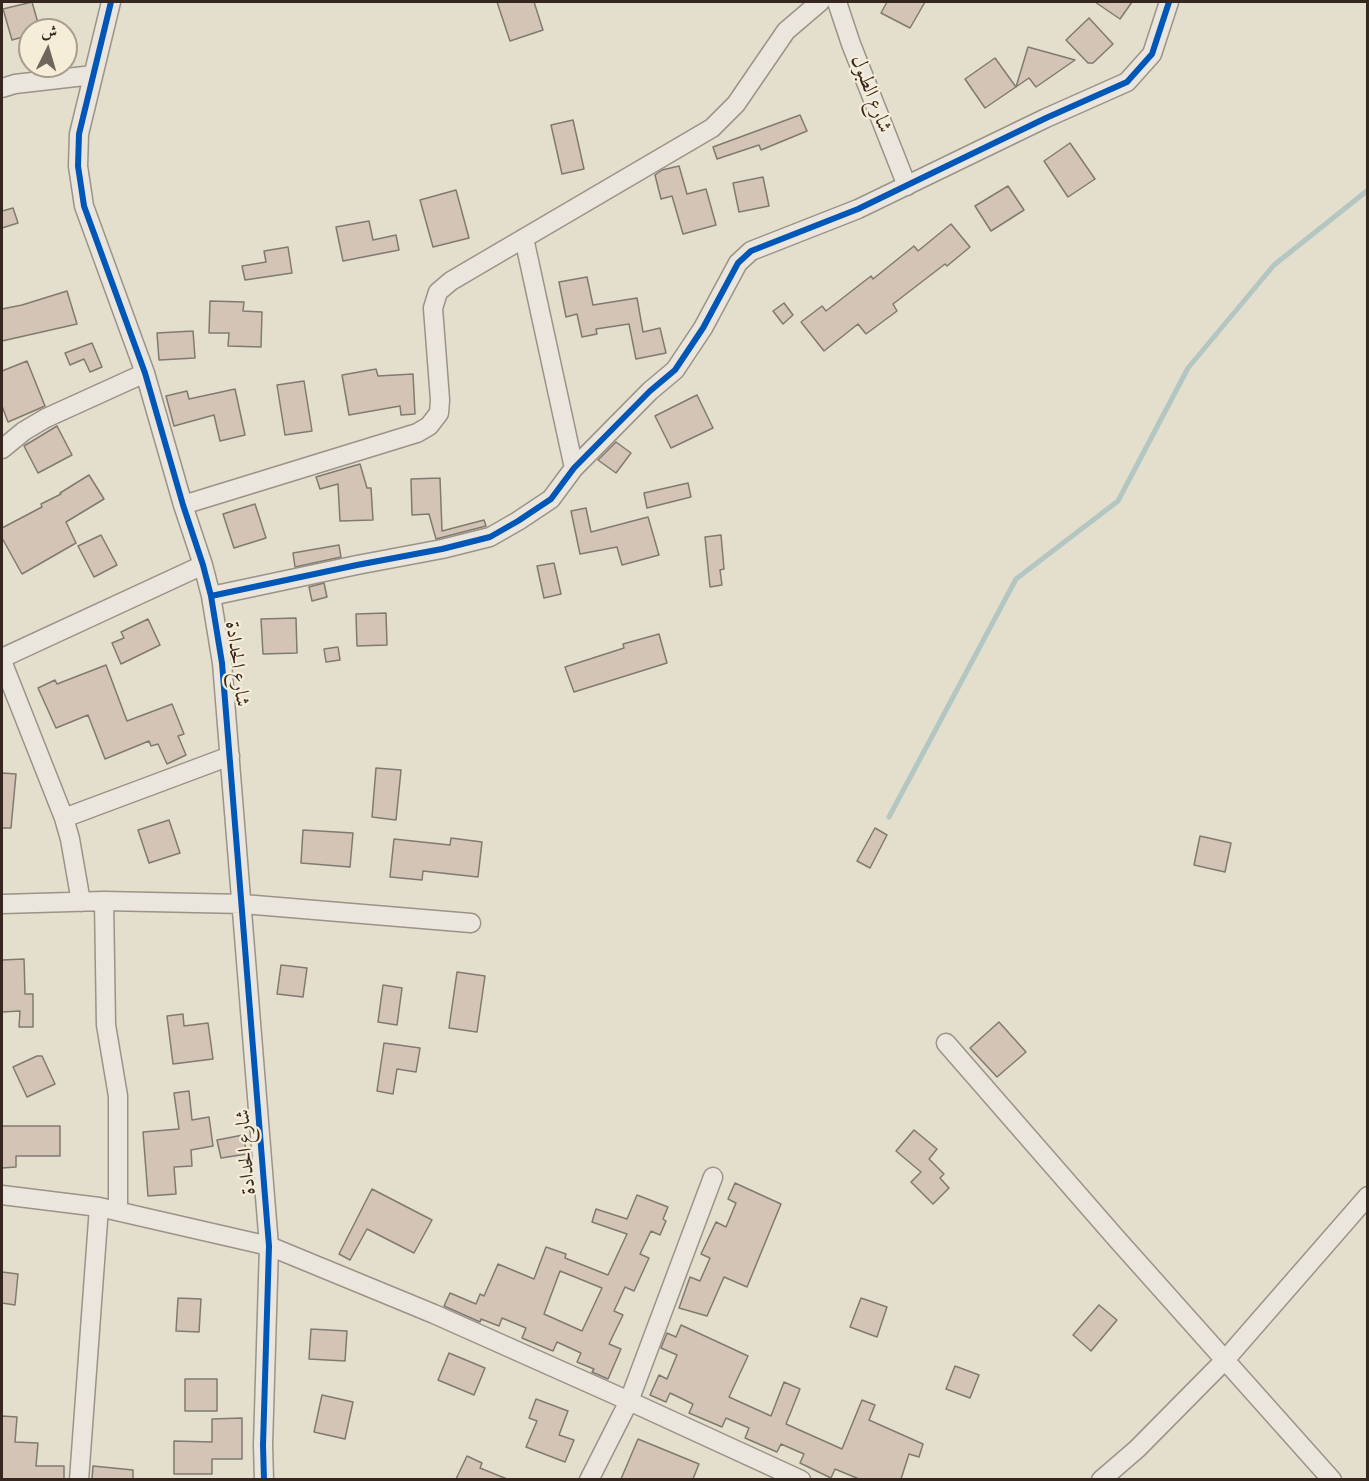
<!DOCTYPE html>
<html>
<head>
<meta charset="utf-8">
<style>
  body { margin:0 }
  #map { position:relative; width:1369px; height:1481px; overflow:hidden; background:#e4decc; font-family:"EB Garamond",Amiri,serif }
  canvas { display:block }
  .frame { position:absolute; inset:0; border:3px solid #35261f; pointer-events:none }
  .north { position:absolute; left:18px; top:18px; width:60px; height:60px; box-sizing:border-box; background:#f5edd7; border:2px solid #a89d8d; border-radius:50%; rotate:5deg; font-size:16px; font-weight:700; line-height:24px; text-align:center; color:#35261f }
  .north::after { content:''; display:block; margin:auto; width:21px; height:27px; background:#72665c; clip-path:polygon(50% 0,100% 100%,50% 72%,0 100%) }
</style>
</head>
<body>
<div id="map">
<canvas width="1369" height="1481"></canvas>
<div class="frame"></div>
<div class="north">ش</div>
</div>
<script>
const c = document.querySelector('canvas').getContext('2d');
c.lineJoin = 'round';
const poly = rows => new Path2D(rows.map(r => 'M' + r).join(''));
function trace(path, color, width, dash) { c.strokeStyle = color; c.lineWidth = width; c.lineCap = dash ? 'butt' : 'round'; c.setLineDash(dash || []); c.stroke(path); }
function fill(path, color) { c.fillStyle = color; c.fill(path, 'evenodd'); }
function write(font, color, halo, rows, align = 'center') {
  c.font = font + ' "EB Garamond",Amiri,serif'; c.lineWidth = 4.5; c.setLineDash([]); c.textBaseline = 'middle'; c.strokeStyle = halo; c.fillStyle = color; for (const [text, x, y, turn = 0] of rows) {
    c.save(); c.translate(x, y); c.rotate((+turn || 0) * Math.PI / 180); c.textAlign = isNaN(turn) ? turn : align; if (halo) c.strokeText(text, 0, 0); c.fillText(text, 0, 0); c.restore();
  }
}
trace(poly([
  [889,817,1016,579,1118,501,1188,368,1274,265,1368,190]
]), '#b3c6c2', 5);
const building = poly([
  [32,2,40,30,30,30,30,35,12,40,3,9,32,2],
  [497,2,534,2,543,30,510,41,497,2],
  [887,2,925,2,910,28,881,13,887,2],
  [1095,2,1132,2,1120,19,1095,2],
  [1089,18,1113,44,1093,63,1088,63,1066,40,1089,18],
  [1028,47,1075,60,1036,87,1029,78,985,108,965,79,995,58,1016,87,1028,47],
  [800,115,807,131,761,150,759,145,717,159,713,147,800,115],
  [573,120,584,169,562,174,551,125,573,120],
  [1070,143,1095,179,1068,197,1044,161,1070,143],
  [679,166,687,194,706,189,716,225,683,234,672,196,661,199,655,175,662,170,679,166],
  [763,177,769,206,739,212,733,183,763,177],
  [1008,186,1024,210,991,231,975,206,1008,186],
  [456,190,469,238,433,247,420,200,456,190],
  [13,208,18,223,2,228,2,211,13,208],
  [369,221,373,240,396,235,399,250,343,261,336,227,369,221],
  [951,224,970,247,947,266,945,264,893,304,897,311,866,334,858,324,824,351,801,322,822,306,826,311,871,276,873,279,914,246,918,251,951,224],
  [288,247,292,273,245,280,242,266,266,262,264,251,288,247],
  [587,277,593,305,637,298,643,332,660,328,666,353,636,359,629,324,596,329,597,334,582,337,577,314,566,317,559,282,587,277],
  [67,291,77,324,2,341,2,309,22,305,67,291],
  [210,301,244,302,243,311,262,312,261,347,228,346,229,333,209,333,210,301],
  [784,303,793,315,783,324,773,311,784,303],
  [193,331,195,358,159,360,157,333,193,331],
  [92,343,102,367,90,372,84,359,70,365,65,353,92,343],
  [27,361,45,406,8,422,2,406,2,371,27,361],
  [376,369,378,376,413,374,415,414,401,415,400,406,349,415,342,375,376,369],
  [304,381,312,431,285,435,277,385,304,381],
  [235,389,245,435,220,441,214,415,174,426,166,396,187,391,189,399,235,389],
  [697,395,713,428,671,448,655,416,697,395],
  [57,426,72,455,38,473,24,446,57,426],
  [616,442,631,453,616,473,598,460,616,442],
  [360,464,367,488,371,488,373,520,340,521,338,484,320,489,316,477,360,464],
  [89,475,104,499,66,522,76,543,22,574,2,538,2,528,42,507,41,504,61,494,60,493,89,475],
  [440,478,442,531,484,520,486,526,436,539,429,514,412,515,411,479,440,478],
  [688,483,691,497,647,508,644,493,688,483],
  [255,504,266,538,234,548,223,514,255,504],
  [586,508,591,532,648,517,659,555,622,565,617,547,580,554,571,511,586,508],
  [101,535,117,565,94,577,78,546,101,535],
  [721,535,724,569,720,570,722,585,710,587,705,537,721,535],
  [339,545,341,557,295,567,293,553,339,545],
  [554,563,561,594,544,598,537,566,554,563],
  [324,583,327,597,312,601,309,587,324,583],
  [386,613,387,645,357,646,356,614,386,613],
  [296,618,297,653,263,654,261,619,296,618],
  [148,619,160,645,121,664,112,643,124,638,121,632,148,619],
  [659,634,667,663,574,692,565,667,624,648,623,644,659,634],
  [338,647,340,660,326,662,324,649,338,647],
  [106,665,127,721,172,704,184,734,178,736,186,755,167,764,158,744,151,746,149,741,105,759,88,715,56,728,38,688,55,680,57,684,106,665],
  [376,768,401,770,396,820,372,817,376,768],
  [2,773,16,774,11,828,2,828,2,773],
  [169,820,180,853,149,863,138,830,169,820],
  [875,828,887,835,870,868,857,861,875,828],
  [303,830,353,833,350,867,301,863,303,830],
  [1200,836,1231,843,1225,872,1194,865,1200,836],
  [451,838,482,842,478,877,423,871,422,880,390,877,394,839,450,845,451,838],
  [24,959,25,994,33,994,33,1027,19,1027,20,1011,2,1012,2,960,24,959],
  [281,965,307,968,303,997,277,994,281,965],
  [457,972,485,976,477,1032,449,1028,457,972],
  [383,985,402,988,397,1025,378,1022,383,985],
  [183,1014,184,1026,208,1023,213,1059,173,1064,167,1016,183,1014],
  [999,1022,1026,1052,997,1077,970,1048,999,1022],
  [384,1043,420,1048,416,1072,397,1069,393,1094,377,1091,384,1043],
  [37,1056,42,1056,55,1084,27,1097,13,1067,37,1056],
  [189,1091,192,1120,209,1117,213,1146,191,1150,192,1166,174,1167,176,1194,148,1196,143,1132,179,1129,174,1093,189,1091],
  [2,1126,60,1126,60,1156,16,1156,16,1167,2,1168,2,1126],
  [914,1130,937,1149,929,1159,944,1174,940,1178,949,1188,933,1204,911,1182,921,1172,896,1151,914,1130],
  [243,1135,247,1154,221,1158,217,1140,243,1135],
  [735,1183,781,1204,747,1287,724,1277,707,1316,679,1308,690,1277,700,1281,710,1258,701,1254,716,1222,726,1227,736,1203,728,1199,735,1183],
  [372,1189,432,1220,414,1253,367,1229,350,1260,339,1254,372,1189],
  [637,1195,668,1207,663,1219,666,1221,660,1235,651,1231,640,1254,649,1258,634,1291,625,1287,614,1311,623,1315,609,1344,621,1349,608,1379,592,1372,594,1369,577,1362,581,1353,557,1342,553,1351,522,1338,526,1328,502,1318,499,1326,481,1319,480,1322,444,1306,450,1293,476,1304,480,1294,484,1296,498,1264,534,1279,546,1247,566,1254,565,1258,608,1275,627,1234,592,1222,596,1209,627,1219,637,1195],
  [560,1271,602,1288,582,1331,544,1314,560,1271],
  [2,1272,18,1274,15,1305,2,1303,2,1272],
  [178,1298,201,1299,199,1332,176,1331,178,1298],
  [861,1298,887,1307,877,1337,850,1327,861,1298],
  [1099,1305,1117,1320,1091,1351,1073,1335,1099,1305],
  [681,1325,748,1356,729,1397,771,1416,784,1382,800,1389,786,1424,842,1449,862,1400,875,1405,869,1420,923,1444,919,1457,909,1454,901,1479,859,1479,835,1469,831,1478,800,1463,804,1454,781,1444,777,1452,745,1438,749,1428,726,1418,722,1427,689,1413,693,1404,670,1393,666,1402,650,1395,659,1375,667,1379,677,1355,661,1348,667,1333,676,1337,681,1325],
  [311,1329,347,1331,345,1361,309,1359,311,1329],
  [449,1353,485,1368,474,1395,438,1380,449,1353],
  [955,1366,979,1375,970,1398,946,1389,955,1366],
  [185,1379,217,1379,217,1411,185,1411,185,1379],
  [322,1395,353,1402,345,1439,314,1432,322,1395],
  [536,1399,568,1411,559,1435,574,1440,565,1462,526,1447,537,1421,529,1418,536,1399],
  [2,1416,17,1417,15,1442,38,1443,36,1466,64,1466,64,1479,2,1479,2,1416],
  [242,1418,242,1459,212,1459,212,1474,174,1474,174,1441,212,1442,212,1419,242,1418],
  [638,1439,699,1464,693,1479,621,1479,638,1439],
  [467,1456,482,1463,480,1468,507,1479,456,1479,467,1456],
  [93,1466,133,1470,133,1479,92,1479,93,1466]
]);
fill(building, '#d4c4b5');
trace(building, '#807a71', 1.5);
const minor = poly([
  [111,2,79,134,78,166,84,206,145,373,183,505,203,565,211,596,222,663,269,1246,263,1445,264,1480],
  [837,2,851,44,907,186],
  [2,88,15,84,93,75],
  [524,238,574,468],
  [2,449,24,431,46,418,145,373],
  [183,505,417,433,429,426,439,413,440,400,433,308,438,292,451,281,712,128,736,104,786,31,820,2],
  [211,596,357,565,442,549,490,537,518,521,551,499,574,468,650,391,675,370,703,328,738,263,751,251,858,209,1046,118,1127,82,1152,54,1169,2],
  [2,658,203,565],
  [2,661,64,818,70,839,81,902],
  [64,818,230,756],
  [104,901,106,1025,118,1096,118,1211],
  [2,904,104,901,243,904,471,923],
  [946,1043,1116,1238,1332,1480],
  [2,1195,99,1207,269,1246,434,1314,629,1401,801,1480],
  [79,1480,99,1207],
  [589,1480,629,1401,713,1177],
  [1101,1480,1137,1449,1225,1360,1368,1196]
]);
trace(minor, '#999388', 21);
trace(minor, '#eae6de', 18);
trace(poly([
  [111,2,79,134,78,166,84,206,145,373,183,505,203,565,211,596,222,663,269,1246,263,1445,264,1480],
  [211,596,357,565,442,549,490,537,518,521,551,499,574,468,650,391,675,370,703,328,738,263,751,251,858,209,1046,118,1127,82,1152,54,1169,2]
]), '#0057b8', 6);
write('20px', '#35261f', '#f5edd7', [
  ["شارع الطبول",871,94,69],
  ["شارع الحدادة",237,664,83],
  ["شارع الحدادة",246,1152,-94]
]);
</script>
</body>
</html>
